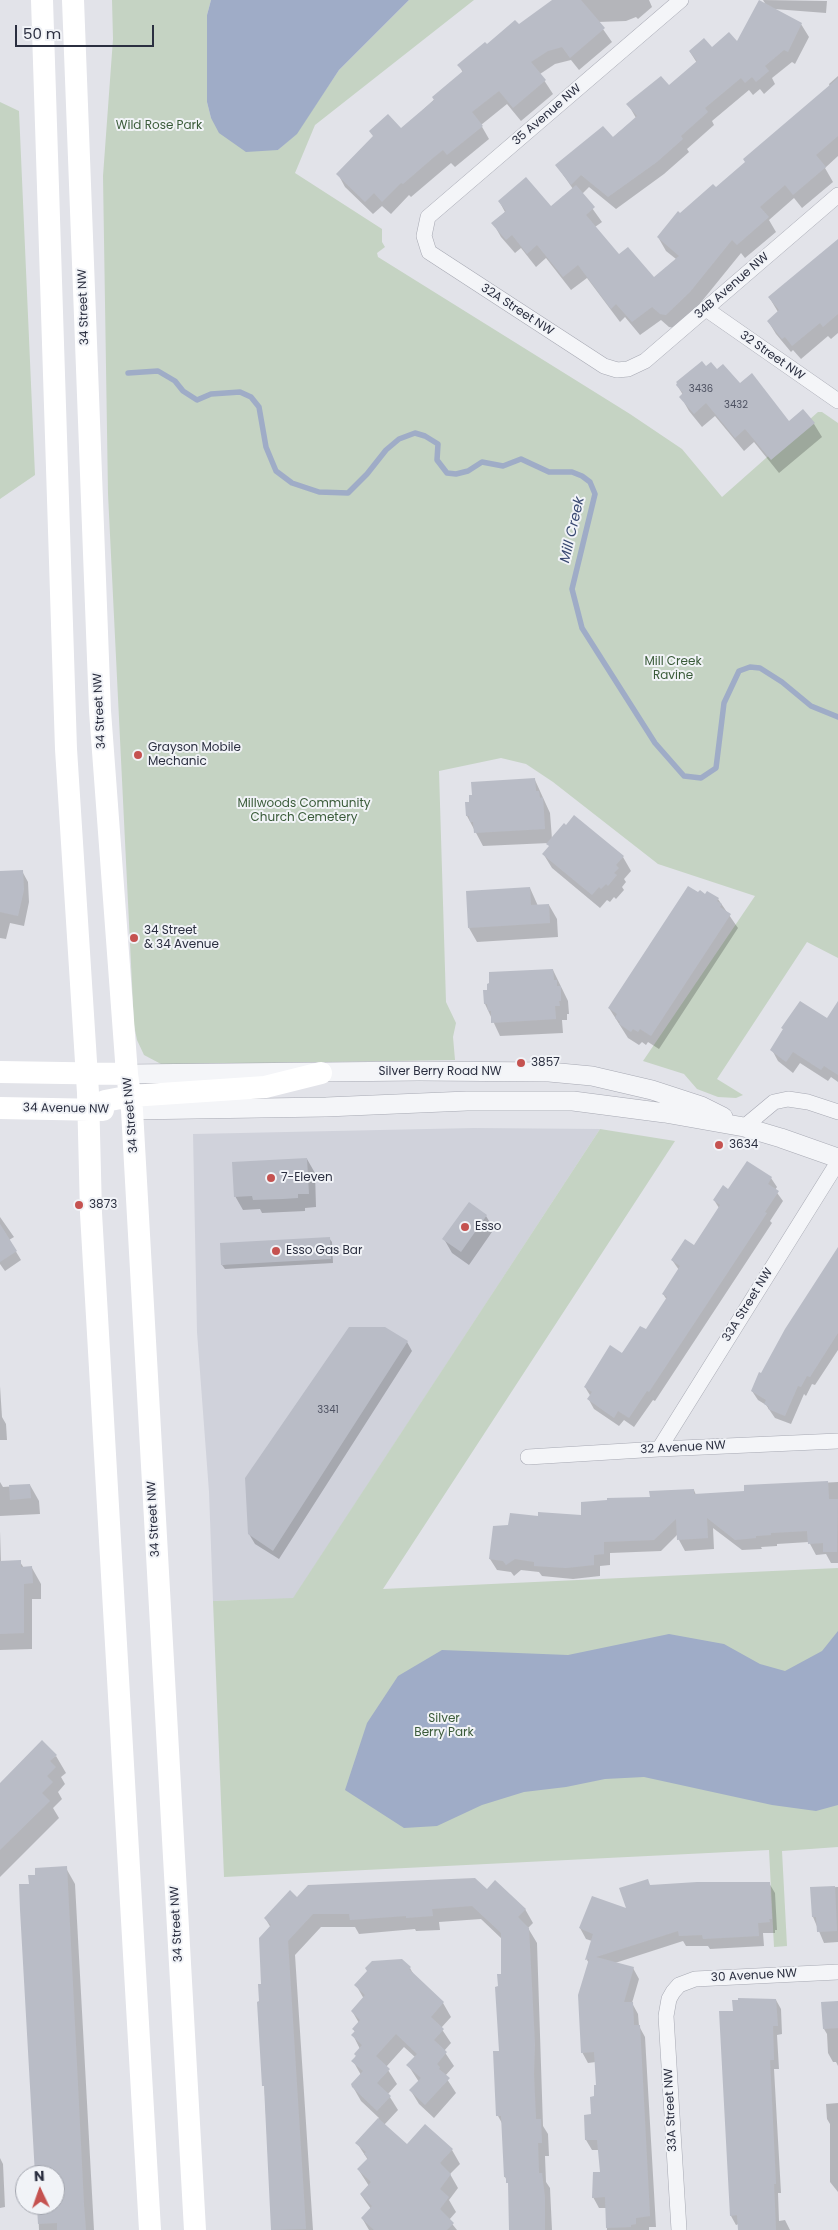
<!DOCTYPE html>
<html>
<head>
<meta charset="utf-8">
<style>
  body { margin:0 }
  #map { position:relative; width:838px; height:2230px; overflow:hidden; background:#e2e3e9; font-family:Poppins,sans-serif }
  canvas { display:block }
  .north { position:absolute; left:15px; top:2165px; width:50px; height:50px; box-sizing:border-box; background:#f1f3f7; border:1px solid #a2a5ae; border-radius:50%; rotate:357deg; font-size:14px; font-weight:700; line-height:20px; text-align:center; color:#2b2f40 }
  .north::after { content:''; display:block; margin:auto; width:18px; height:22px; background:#c55250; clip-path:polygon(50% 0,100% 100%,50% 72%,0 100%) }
  .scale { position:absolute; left:15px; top:25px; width:139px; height:22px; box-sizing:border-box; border:2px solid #2b2f40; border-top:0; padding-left:6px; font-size:15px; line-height:18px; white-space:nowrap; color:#2b2f40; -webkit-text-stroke:4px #f1f3f7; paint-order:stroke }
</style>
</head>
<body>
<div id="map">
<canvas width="838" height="2230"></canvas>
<div class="north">N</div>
<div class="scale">50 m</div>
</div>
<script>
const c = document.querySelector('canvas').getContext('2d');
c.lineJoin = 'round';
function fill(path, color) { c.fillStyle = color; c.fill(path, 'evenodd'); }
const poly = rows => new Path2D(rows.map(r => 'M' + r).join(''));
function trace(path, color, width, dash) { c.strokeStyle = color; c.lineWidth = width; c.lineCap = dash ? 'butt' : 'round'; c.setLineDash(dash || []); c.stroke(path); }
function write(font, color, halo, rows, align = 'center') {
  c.font = font + ' Poppins,sans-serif'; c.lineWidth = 4; c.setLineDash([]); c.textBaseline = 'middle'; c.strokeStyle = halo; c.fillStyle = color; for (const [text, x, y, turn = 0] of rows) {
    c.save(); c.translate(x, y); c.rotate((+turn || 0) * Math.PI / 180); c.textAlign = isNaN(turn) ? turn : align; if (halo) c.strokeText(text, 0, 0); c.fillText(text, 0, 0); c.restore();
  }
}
fill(poly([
  [474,1128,600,1129,293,1599,213,1601,209,1492,197,1332,193,1134]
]), '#d0d2db');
fill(poly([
  [112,0,211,0,207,15,207,102,211,118,278,150,296,134,339,70,409,0,474,0,315,125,295,173,382,229,382,242,385,247,377,253,378,257,630,414,682,449,722,497,818,412,822,412,838,423,838,958,807,942,717,1079,743,1095,736,1098,718,1097,697,1089,684,1074,643,1061,755,896,658,864,553,782,526,764,501,758,439,771,446,1002,456,1023,453,1037,455,1060,198,1064,178,1066,161,1064,144,1055,137,1040,134,1025,108,494,103,176,113,39],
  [0,102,19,111,35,475,0,499],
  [600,1129,675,1141,383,1589,838,1568,838,1847,782,1851,787,1946,774,1947,769,1850,224,1877,213,1601,293,1598]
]), '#c5d3c3');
fill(poly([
  [211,0,409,0,339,70,297,134,278,150,246,152,219,133,211,118,207,102,207,15],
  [838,1631,838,1805,816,1811,772,1805,644,1777,605,1779,566,1787,524,1792,482,1805,437,1826,404,1828,345,1790,367,1723,398,1676,442,1650,568,1655,669,1634,724,1644,760,1664,785,1671,822,1651]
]), '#9facc7');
fill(poly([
  [559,0,649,0,652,7,638,19,636,17,626,21,598,22,612,42,579,70,571,60,555,64,540,74,553,94,521,121,507,104,481,125,489,139,455,167,451,163,411,197,409,195,391,214,382,206,373,214,345,187,338,174,374,137,370,131,401,130,463,73,459,65],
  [763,0,827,1,826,13,774,9,801,24,809,37,795,64,792,62,772,78,775,84,764,94,760,89,753,95,749,90,712,121,714,125,687,149,689,152,664,174,616,209,589,187,582,194,602,222,595,227,619,256,654,279,676,259,666,251,658,237,680,215,716,189,830,87,829,84,838,76,838,156,825,168,833,182,802,208,794,198,769,220,776,232,745,258,741,253,698,306,674,328,669,327,661,320,640,335,625,317,620,322,587,278,571,290,546,258,536,267,521,248,515,253,501,237,493,223,505,212,499,201,550,208,573,189,557,166,612,138,636,118,628,104,668,87,697,63,690,52,737,44,766,5],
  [838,241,838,333,831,339,828,336,801,359,793,350,791,352,776,334,768,321,778,312,769,297],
  [706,368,717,370,740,385,788,423,814,424,822,437,779,473,754,442,744,451,715,416,702,427,689,411,681,397,683,395,677,385],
  [535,780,550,813,552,839,623,857,631,871,624,879,626,882,622,887,624,890,616,899,614,897,610,902,607,900,600,908,552,868,544,855,550,847,549,843,483,846,467,816,466,803],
  [22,871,28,882,29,902,24,926,10,923,6,939,0,938,0,872],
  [530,888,538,906,549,905,557,919,558,937,477,942,469,928],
  [699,894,718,899,738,928,659,1049,648,1042,646,1045,642,1042,639,1045,628,1038,609,1008],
  [553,970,568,1001,569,1014,567,1014,567,1020,562,1020,563,1033,500,1036,485,1004,491,985],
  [838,1019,838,1082,831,1077,828,1081,800,1063,793,1073,778,1061,772,1050,784,1030,782,1028],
  [307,1159,315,1173,316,1207,305,1208,305,1211,262,1213,260,1209,243,1210,235,1196],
  [747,1162,771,1178,777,1187,775,1190,783,1201,770,1221,772,1223,655,1401,653,1400,634,1427,624,1420,619,1426,594,1409,589,1400,591,1397,585,1387,646,1331,667,1300,663,1294,679,1270,672,1260,694,1246,719,1208,714,1200,729,1191],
  [486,1216,494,1229,469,1265,452,1253,444,1239],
  [0,1217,14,1237,9,1240,21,1260,5,1271,0,1264],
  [329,1238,332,1242,333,1263,225,1269,222,1265],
  [838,1249,838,1350,815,1385,812,1384,806,1396,804,1394,791,1424,775,1418,766,1405,758,1400,752,1391],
  [385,1328,407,1342,412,1351,279,1559,255,1544,249,1534],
  [0,1386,2,1417,6,1424,7,1440,0,1440],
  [0,1482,3,1487,30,1485,39,1501,40,1514,0,1516],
  [838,1482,838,1563,831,1563,826,1554,816,1555,809,1542,777,1544,777,1546,761,1547,762,1549,742,1550,713,1528,714,1549,685,1551,679,1540,678,1534,661,1551,610,1553,610,1565,600,1566,600,1576,573,1579,542,1576,539,1572,521,1570,514,1576,511,1572,497,1570,490,1559,509,1527,539,1518,583,1517,651,1498,694,1490,696,1495,745,1492,745,1487],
  [0,1531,1,1563,20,1562,24,1568,32,1568,41,1584,41,1599,32,1599,32,1649,0,1650],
  [56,1756,66,1773,61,1777,65,1784,58,1792,62,1799,53,1808,59,1818,0,1877,0,1784],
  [66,1868,75,1884,94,2230,39,2230,38,2205,55,2205,55,2175,36,2175,30,1885],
  [647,1881,651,1887,769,1883,775,1893,777,1930,775,1930,775,1933,763,1933,764,1946,710,1949,708,1946,686,1946,683,1941,615,1963,633,1968,639,1979,632,2003,638,2014,639,2026,645,2037,656,2227,649,2227,649,2230,607,2230,606,2208,599,2208,593,2197,601,2173,599,2150,592,2150,586,2140,597,2086,596,2062,588,2063,582,2052,589,1963,587,1960,592,1941,586,1939,580,1928,628,1911],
  [838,1887,838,1942,824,1943,813,1917,812,1888],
  [487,1890,525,1909,533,1923,528,1928,537,1943,543,2126,548,2134,549,2156,545,2156,546,2182,550,2188,552,2230,511,2230,510,2186,505,2177,503,2125,498,2116,494,2052,501,2052,499,1988,502,1975,502,1939,481,1919,439,1922,440,1930,416,1931,415,1929,359,1934,355,1927,321,1927,295,1955,313,2230,272,2230,260,2002,271,1928,265,1918,297,1898],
  [410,1968,415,1977,443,2003,451,2017,441,2028,451,2043,444,2051,454,2066,445,2076,456,2093,434,2118,419,2104,411,2091,419,2082,408,2065,415,2057,404,2047,386,2067,397,2084,388,2094,398,2110,384,2125,407,2146,452,2150,460,2164,450,2174,458,2188,449,2200,456,2212,449,2220,457,2230,369,2230,362,2218,371,2209,361,2195,369,2186,358,2169,368,2160,357,2143,379,2118,361,2101,353,2087,361,2075,353,2061,360,2049,353,2035,355,2032,353,2029,359,2023,352,2011,364,1999,356,1985],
  [776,2000,781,2009,782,2034,777,2035,779,2069,774,2069,781,2193,778,2193,779,2221,785,2220,790,2230,739,2230,739,2224,736,2225,731,2216,734,2012],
  [838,2002,838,2066,836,2062,833,2062,828,2053,827,2034,824,2029],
  [838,2103,838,2192,830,2182,830,2124,827,2119,826,2104],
  [0,2158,3,2164,5,2207,0,2208]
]), '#0003');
trace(poly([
  [128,373,158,371,175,381,183,391,197,400,211,394,240,392,251,397,259,407,266,447,276,471,292,483,319,492,348,493,367,474,386,450,399,439,415,433,425,436,438,444,437,460,447,473,456,474,468,471,482,462,503,466,521,459,549,472,572,472,582,476,590,482,595,494,572,589,582,628,655,743,684,776,701,778,716,768,724,703,739,671,750,667,760,668,782,682,811,706,838,717]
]), '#9facc7', 5.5);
fill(poly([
  [552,0,581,0,605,28,570,58,562,47,548,51,531,62,546,80,513,108,499,91,472,112,483,126,447,155,443,150,433,158,403,184,401,183,382,202,374,193,365,202,336,174,373,136,369,131,388,114,401,128,434,100,432,97,463,71,457,65,485,42,487,44,515,20,519,24],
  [759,0,802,23,788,52,784,50,765,66,769,71,756,82,752,77,745,83,741,78,705,108,708,112,681,136,683,139,657,162,608,197,581,175,571,185,555,165,603,126,613,137,637,116,626,104,661,76,669,85,697,61,689,51,704,38,712,47,729,32,737,41],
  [838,78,838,136,816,155,826,167,793,195,785,185,760,207,769,217,737,245,732,240,690,292,666,315,660,314,652,307,632,322,616,304,611,309,578,265,563,277,537,245,527,254,512,235,506,240,491,223,506,211,498,201,526,177,551,206,576,185,595,207,586,215,619,254,628,247,654,277,679,256,657,237,678,211,680,213,713,184,716,187,745,162,743,159],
  [838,239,838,314,823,327,820,323,792,346,785,337,782,339,767,321,779,310,768,297],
  [702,361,706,366,711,362,717,369,723,364,740,383,752,373,789,421,803,409,815,423,771,460,745,429,735,438,706,403,694,414,679,397,683,393,676,385,677,383,676,382],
  [535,778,536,791,539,791,540,798,543,797,545,829,474,833,473,822,470,822,469,816,466,816,465,802,469,802,469,795,472,795,471,782],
  [574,815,624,856,616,865,619,868,614,873,617,875,608,886,606,884,601,889,599,887,592,895,542,854,549,846,546,844,564,823,566,825],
  [23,870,24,890,18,916,0,912,0,871],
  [688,886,698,892,700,890,705,894,707,891,719,898,717,901,722,904,720,907,731,914,651,1036,640,1029,638,1032,633,1029,631,1032,619,1024,620,1022,615,1018,617,1014,608,1008],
  [530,887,531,905,549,904,550,923,468,928,466,891],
  [553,969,554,980,557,980,557,986,561,986,561,1001,559,1001,560,1006,555,1006,556,1019,491,1023,491,1011,488,1011,487,1004,484,1004,483,990,487,990,487,984,489,983,489,972],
  [800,1001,827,1018,838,1001,838,1075,824,1066,821,1070,793,1052,786,1062,770,1050,783,1029,781,1028],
  [307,1158,309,1194,298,1194,298,1198,283,1199,253,1200,252,1196,234,1197,232,1162],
  [747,1161,772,1177,768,1184,779,1191,765,1212,767,1213,649,1392,647,1391,629,1418,618,1411,614,1418,587,1399,592,1392,584,1387,610,1345,622,1353,640,1326,646,1329,667,1297,662,1294,680,1266,671,1260,685,1239,694,1245,720,1205,713,1200,723,1185,728,1189],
  [469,1202,487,1215,461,1252,442,1239],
  [0,1224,17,1251,0,1262],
  [330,1237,331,1259,221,1265,220,1243],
  [838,1247,838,1333,810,1377,807,1376,801,1387,798,1386,785,1416,768,1409,769,1407,764,1404,766,1400,751,1391,759,1372,761,1373,785,1329],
  [349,1327,385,1327,408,1341,273,1551,248,1534,245,1478],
  [828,1481,829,1499,838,1499,837,1552,823,1552,823,1543,808,1544,807,1531,771,1533,771,1535,756,1536,756,1538,735,1540,707,1518,708,1538,677,1540,676,1519,654,1540,604,1542,604,1554,594,1555,594,1565,566,1568,534,1566,534,1562,515,1559,506,1565,503,1561,489,1559,493,1526,508,1525,510,1513,538,1516,538,1512,581,1515,581,1502,607,1500,607,1498,650,1497,649,1491,694,1489,694,1494,744,1491,744,1485],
  [30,1484,31,1498,10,1500,9,1485],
  [21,1560,21,1567,32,1566,33,1583,24,1584,24,1633,0,1634,0,1561],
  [42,1740,57,1755,50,1761,56,1767,47,1776,53,1782,42,1793,50,1801,0,1850,0,1783],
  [67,1866,84,2205,86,2230,57,2230,57,2223,38,2224,37,2207,55,2206,55,2175,35,2175,20,1910,19,1884,29,1884,28,1875,35,1875,35,1868],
  [475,1878,487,1889,495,1880,526,1909,518,1917,529,1928,535,2045,534,2074,536,2119,541,2119,542,2143,538,2143,539,2173,542,2173,545,2197,545,2230,509,2230,508,2183,506,2183,506,2177,504,2177,501,2116,496,2116,493,2051,499,2051,495,1987,498,1986,497,1974,501,1974,501,1933,472,1906,432,1909,433,1916,406,1918,406,1916,350,1920,349,1914,313,1914,288,1941,306,2229,271,2230,264,2086,262,2086,257,2002,259,2001,258,1984,261,1984,259,1938,271,1925,264,1918,290,1890,297,1897,308,1885],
  [648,1879,650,1885,697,1882,770,1882,772,1919,769,1919,770,1922,758,1923,759,1936,703,1939,702,1935,679,1936,678,1931,596,1957,634,1967,624,2002,633,2002,634,2025,640,2025,650,2216,636,2218,636,2224,631,2225,631,2227,606,2228,605,2197,592,2198,593,2172,600,2172,597,2140,585,2140,584,2115,591,2114,590,2097,594,2096,594,2085,596,2085,594,2052,581,2053,578,1995,589,1959,585,1960,593,1934,579,1928,592,1896,626,1908,619,1888],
  [835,1886,837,1931,817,1932,816,1917,812,1917,810,1887],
  [402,1959,411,1967,409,1969,444,2002,431,2017,444,2029,434,2040,447,2052,437,2064,440,2067,439,2069,450,2078,425,2105,409,2090,421,2078,406,2065,417,2054,396,2034,376,2056,390,2069,377,2083,391,2096,377,2111,352,2087,351,2084,363,2071,351,2061,356,2056,354,2054,362,2045,351,2035,355,2031,352,2029,360,2020,351,2011,365,1995,354,1985,367,1971,365,1968,372,1961],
  [738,1998,776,1999,778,2026,773,2026,774,2060,770,2060,776,2184,774,2184,776,2230,738,2230,737,2215,730,2216,719,2011,733,2011,732,2000,738,2000],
  [838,2001,838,2028,823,2029,821,2002],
  [378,2118,407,2144,425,2124,453,2149,440,2163,451,2174,440,2189,449,2197,440,2209,454,2223,447,2230,374,2230,361,2218,372,2206,360,2194,371,2182,357,2169,368,2158,364,2154,366,2152,355,2143]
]), '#b9bcc6');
const minor = poly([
  [681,0,428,217,424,236,429,252,604,366,617,370,628,369,645,361,838,195],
  [706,309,838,401],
  [744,1127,774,1102,788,1099,808,1102,838,1112],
  [659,1449,838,1162],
  [528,1457,659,1449,838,1441],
  [679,2230,666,2016,669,1999,673,1992,679,1985,695,1979,838,1972]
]);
const tertiary = poly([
  [127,1074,419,1071,549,1072,592,1076,652,1090,701,1106,723,1117],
  [132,1110,326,1107,467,1101,573,1101,665,1113,744,1127,781,1138,838,1158]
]);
trace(minor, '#a7a9b3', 16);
trace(tertiary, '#a7a9b3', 20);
trace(minor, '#f4f5f8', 15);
trace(tertiary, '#f4f5f8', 19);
trace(poly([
  [42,0,66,749,88,1093,91,1213,150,2230],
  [73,0,100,711,127,1074,132,1110,195,2230],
  [0,1072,127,1074],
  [0,1108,103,1110],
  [88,1110,105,1101,131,1096,265,1087,321,1073]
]), '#fff', 22);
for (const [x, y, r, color] of [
  [138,755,5,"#c55250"],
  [134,938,5,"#c55250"],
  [521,1063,5,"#c55250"],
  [719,1145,5,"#c55250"],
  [271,1178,5,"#c55250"],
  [79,1205,5,"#c55250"],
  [465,1227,5,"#c55250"],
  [276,1251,5,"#c55250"]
]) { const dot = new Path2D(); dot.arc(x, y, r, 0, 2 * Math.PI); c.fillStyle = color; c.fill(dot); trace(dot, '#f1f3f7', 2); }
write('10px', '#4e5262', null, [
  ["3436",701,389],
  ["3432",736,405],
  ["3341",328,1410]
]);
write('12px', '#2b2f40', '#f1f3f7', [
  ["35 Avenue NW",547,115,-41],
  ["34B Avenue NW",732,286,-41],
  ["34 Street NW",84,307,-92],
  ["32A Street NW",517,310,33],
  ["32 Street NW",772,356,35],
  ["34 Street NW",100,711,-93],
  ["Silver Berry Road NW",440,1072],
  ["34 Avenue NW",66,1109,1],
  ["34 Street NW",131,1115,-95],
  ["33A Street NW",748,1305,-58],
  ["32 Avenue NW",683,1448,-3],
  ["34 Street NW",154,1519,-93],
  ["34 Street NW",177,1924,-93],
  ["30 Avenue NW",754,1976,-3],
  ["33A Street NW",671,2110,-93]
]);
write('12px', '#3a5b39', '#f1f3f7', [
  ["Wild Rose Park",159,126],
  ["Mill Creek",673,662],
  ["Ravine",673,676],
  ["Millwoods Community",304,804],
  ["Church Cemetery",304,818],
  ["Silver",444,1719],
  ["Berry Park",444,1733]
]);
write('12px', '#2b2f40', '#f1f3f7', [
  ["Grayson Mobile",148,748],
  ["Mechanic",148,762],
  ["34 Street",144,931],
  ["& 34 Avenue",144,945],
  ["3857",531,1063],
  ["3634",729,1145],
  ["7-Eleven",281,1178],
  ["3873",89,1205],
  ["Esso",475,1227],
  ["Esso Gas Bar",286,1251]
], 'left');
write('italic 14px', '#384871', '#f1f3f7', [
  ["Mill Creek",573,530,-77]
]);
</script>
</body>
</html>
